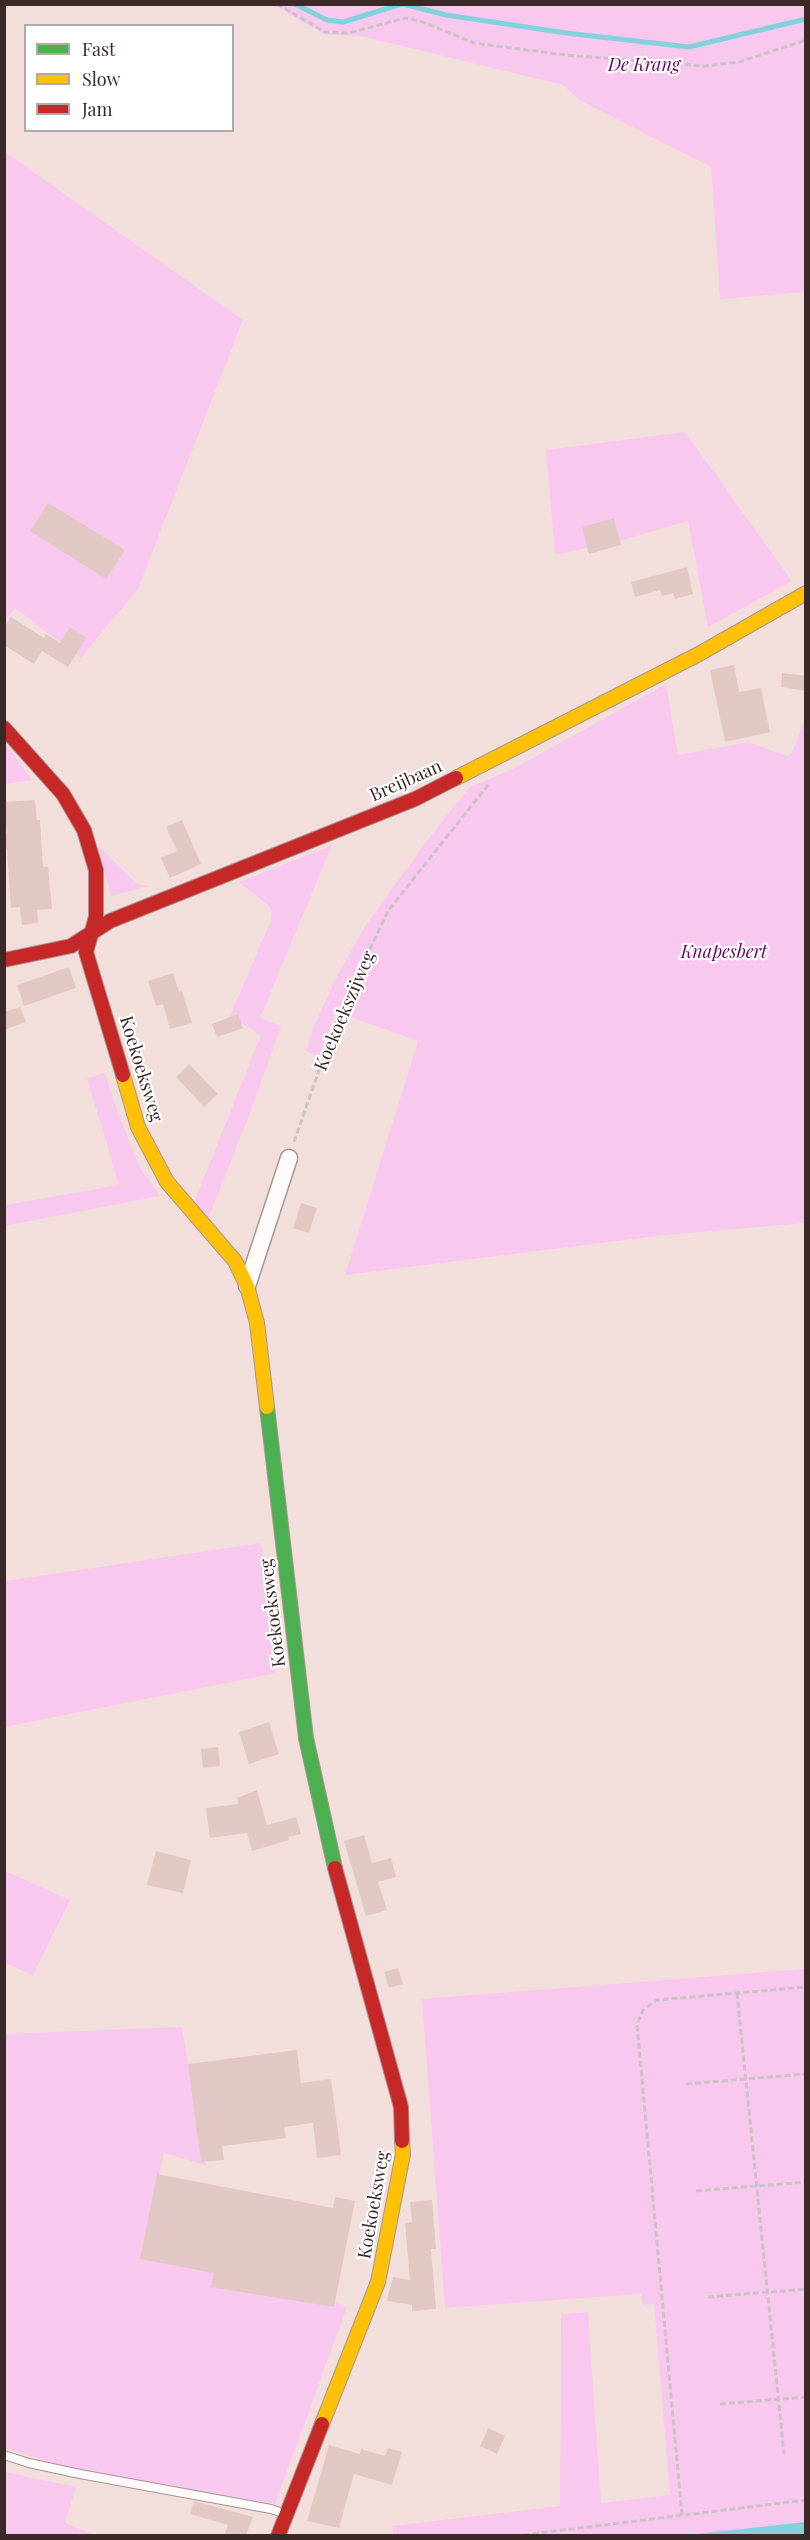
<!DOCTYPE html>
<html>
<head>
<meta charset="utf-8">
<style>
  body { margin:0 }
  #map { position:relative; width:810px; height:2540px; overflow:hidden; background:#f2dfdc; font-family:"Playfair Display",serif }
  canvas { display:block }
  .frame { position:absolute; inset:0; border:6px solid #3a2927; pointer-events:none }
  .legend { position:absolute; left:24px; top:24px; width:210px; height:108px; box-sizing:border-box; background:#fff; border:2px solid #b0a9a9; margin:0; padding:8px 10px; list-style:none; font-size:18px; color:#3a2927 }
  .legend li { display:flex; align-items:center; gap:12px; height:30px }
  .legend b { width:30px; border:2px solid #b0a9a9 }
</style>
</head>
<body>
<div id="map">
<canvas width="810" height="2540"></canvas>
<div class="frame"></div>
<ul class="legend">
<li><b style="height:8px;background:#4caf50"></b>Fast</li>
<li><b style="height:8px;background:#ffc107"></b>Slow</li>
<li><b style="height:8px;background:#c62828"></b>Jam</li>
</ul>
</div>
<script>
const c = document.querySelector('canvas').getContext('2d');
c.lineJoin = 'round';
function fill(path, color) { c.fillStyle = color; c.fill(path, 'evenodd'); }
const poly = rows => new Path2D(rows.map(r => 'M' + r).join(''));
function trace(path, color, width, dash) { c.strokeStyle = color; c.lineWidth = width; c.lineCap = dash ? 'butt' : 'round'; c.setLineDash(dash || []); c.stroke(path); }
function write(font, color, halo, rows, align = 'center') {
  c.font = font + ' "Playfair Display",serif'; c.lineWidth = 4.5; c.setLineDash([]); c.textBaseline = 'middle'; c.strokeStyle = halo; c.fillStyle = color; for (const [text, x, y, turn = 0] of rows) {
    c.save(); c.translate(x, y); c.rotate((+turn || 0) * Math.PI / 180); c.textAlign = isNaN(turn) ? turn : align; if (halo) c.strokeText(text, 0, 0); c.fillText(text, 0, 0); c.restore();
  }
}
fill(poly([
  [274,5,805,5,805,292,720,299,711,167,581,101,563,85,361,36,325,35],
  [5,152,243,320,138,589,81,658,15,608,5,620],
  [685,432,792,581,708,627,688,521,623,540,555,555,546,450],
  [666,684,678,755,748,742,790,757,805,720,805,1223,665,1235,345,1275,418,1041,336,1012,319,1056,306,1051,313,1028,336,978,365,926,432,834,470,787,515,768],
  [5,743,32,780,5,784],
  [332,845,260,1018,281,1026,250,1113,208,1219,194,1203,261,1035,230,1016,270,923,272,911,268,905,239,882],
  [98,846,137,884,149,886,111,896],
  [105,1073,114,1102,140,1168,160,1196,5,1226,5,1205,119,1185,87,1078],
  [261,1543,276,1673,5,1727,5,1581],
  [5,1871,70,1900,33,1975,5,1963],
  [805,1969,805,2522,687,2536,394,2536,392,2526,560,2506,561,2314,588,2312,601,2503,670,2495,654,2304,642,2305,641,2294,445,2308,422,1999],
  [182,2027,206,2165,164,2153,141,2258,314,2292,347,2307,275,2504,84,2473,5,2448,4,2034],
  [5,2472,76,2487,65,2523,94,2535,5,2535]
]), '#f9c8ef');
fill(poly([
  [805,2522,805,2535,687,2535]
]), '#83d1db');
trace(poly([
  [295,4,327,20,343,22,402,4],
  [403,4,446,15,566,33,689,47,806,19]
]), '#83d1db', 5);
fill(poly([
  [48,503,125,550,106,579,30,531],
  [614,518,621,545,589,554,582,527],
  [687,567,693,594,675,599,673,593,662,596,660,590,635,597,631,582],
  [11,617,44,638,46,634,60,643,70,627,86,638,68,667,42,651,34,664,4,645,4,628],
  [734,665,739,692,761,688,770,732,725,742,710,670],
  [782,673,806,676,806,691,781,687],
  [35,800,37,820,40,820,43,867,48,867,52,909,37,910,38,923,22,925,20,907,11,908,7,849,4,849,4,834,7,834,4,802],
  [182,820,201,864,170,878,161,858,177,851,166,827],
  [69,967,76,988,24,1006,17,985],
  [173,973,179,992,182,991,192,1023,170,1029,163,1004,156,1006,148,981],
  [20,1007,26,1022,4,1030,4,1012],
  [238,1014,243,1028,217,1037,212,1024],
  [189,1064,218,1094,204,1107,176,1077],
  [301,1203,317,1208,309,1233,293,1228],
  [269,1722,279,1754,249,1764,239,1732],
  [218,1747,220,1766,203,1768,201,1749],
  [257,1790,267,1825,296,1817,301,1834,288,1837,289,1840,252,1851,247,1833,210,1838,206,1808,238,1804,237,1798],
  [364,1835,372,1863,391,1858,396,1877,378,1882,387,1910,366,1916,344,1841],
  [156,1851,191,1860,183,1893,147,1885],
  [398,1968,403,1984,389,1988,384,1972],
  [297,2050,301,2083,331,2079,341,2155,317,2158,313,2123,284,2127,286,2138,222,2146,224,2160,201,2162,188,2064],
  [157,2174,333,2208,335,2197,355,2201,334,2307,211,2287,214,2273,140,2259],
  [432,2200,436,2249,431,2249,436,2309,412,2311,412,2305,387,2301,388,2295,393,2277,410,2280,405,2223,412,2222,410,2202],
  [488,2428,505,2436,497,2454,480,2446],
  [329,2445,360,2454,361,2449,385,2456,388,2448,402,2452,392,2485,354,2474,339,2528,307,2521],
  [194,2501,253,2517,246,2535,224,2535,228,2525,190,2514]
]), '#e2c8c5');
const lane = poly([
  [4,2455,29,2463,80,2474,271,2509,286,2514]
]);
const street = poly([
  [247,1286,289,1158]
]);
const fast = poly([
  [267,1407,306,1738,335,1868]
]);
const slow = poly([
  [456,778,699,654,806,593],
  [123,1075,138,1127,167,1182,235,1261,247,1286,257,1323,267,1407],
  [322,2424,378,2282,403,2154,402,2141]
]);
const jam = poly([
  [4,728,63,794,84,830,96,870,96,917,86,952,123,1075],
  [4,960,71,946,110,921,415,799,456,778],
  [335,1868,401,2107,402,2141],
  [278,2536,322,2424]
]);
trace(lane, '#a69694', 10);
trace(street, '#a69694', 19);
trace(fast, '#a69694', 16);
trace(slow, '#a69694', 16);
trace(jam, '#a69694', 16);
trace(poly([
  [277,4,325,32,349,33,405,18,420,21,474,43,566,55,704,66,739,62,806,40],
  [294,1142,337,1019,388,911,488,785],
  [737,1993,784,2454],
  [686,2084,806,2074],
  [696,2191,806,2182],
  [708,2297,806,2289],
  [720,2404,806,2397],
  [682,2515,637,2025,643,2010,657,2000,806,1987],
  [515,2536,806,2500]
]), '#cbc4c3', 3, [6, 3]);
trace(lane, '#fdfafa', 8);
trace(street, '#fdfafa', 16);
trace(fast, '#4caf50', 14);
trace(slow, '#ffc107', 14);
trace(jam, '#c62828', 14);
write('italic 18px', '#670469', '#fff', [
  ["De Krang",644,65],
  ["Knapesbert",724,952]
]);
write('18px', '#3a2927', '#fff', [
  ["Breijbaan",406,781,-24],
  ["Koekoekszijweg",345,1011,-67],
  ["Koekoeksweg",141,1069,73],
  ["Koekoeksweg",273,1613,-97],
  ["Koekoeksweg",374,2205,-80]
]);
</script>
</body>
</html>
